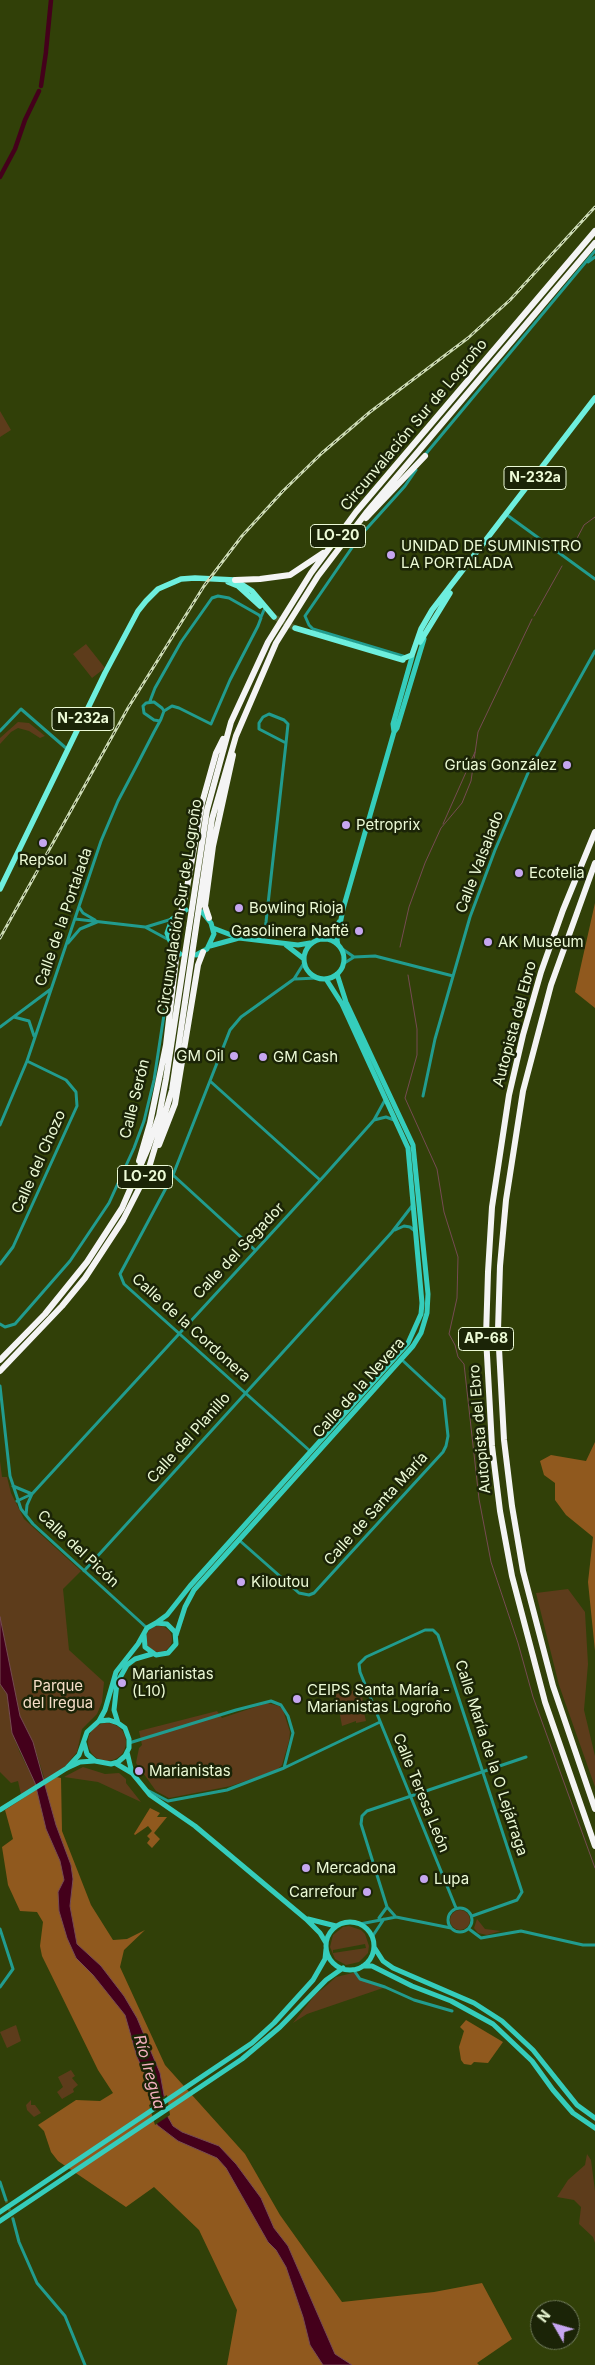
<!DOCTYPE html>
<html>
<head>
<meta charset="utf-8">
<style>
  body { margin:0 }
  #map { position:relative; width:595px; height:2365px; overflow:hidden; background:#314008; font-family:Inter,sans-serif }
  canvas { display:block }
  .north { position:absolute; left:530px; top:2300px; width:50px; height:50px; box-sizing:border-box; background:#1b2407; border:1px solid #6f7a5a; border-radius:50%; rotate:308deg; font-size:14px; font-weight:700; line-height:20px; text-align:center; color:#ecfad6 }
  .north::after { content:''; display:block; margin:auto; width:18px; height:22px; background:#c6a6f0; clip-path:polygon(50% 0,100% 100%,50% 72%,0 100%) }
</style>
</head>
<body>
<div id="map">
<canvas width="595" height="2365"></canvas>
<div class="north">N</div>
</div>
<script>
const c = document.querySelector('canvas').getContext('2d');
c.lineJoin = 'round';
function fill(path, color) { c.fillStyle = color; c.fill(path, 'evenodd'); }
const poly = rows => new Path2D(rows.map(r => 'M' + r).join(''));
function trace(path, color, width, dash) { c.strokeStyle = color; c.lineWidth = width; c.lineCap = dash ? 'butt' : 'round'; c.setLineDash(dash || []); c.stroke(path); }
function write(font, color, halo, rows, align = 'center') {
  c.font = font + ' Inter,sans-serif'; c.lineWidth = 5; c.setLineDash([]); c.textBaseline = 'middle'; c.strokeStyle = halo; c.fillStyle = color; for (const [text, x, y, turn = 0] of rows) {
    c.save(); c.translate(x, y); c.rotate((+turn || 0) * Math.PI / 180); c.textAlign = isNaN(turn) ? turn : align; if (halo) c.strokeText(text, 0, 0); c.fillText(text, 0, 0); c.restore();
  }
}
fill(poly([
  [0,411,11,430,0,437],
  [86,644,105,668,92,678,73,654],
  [18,722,29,723,45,736,40,738,29,731,18,728,11,732,0,744,0,738],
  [0,1461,2,1477,7,1477,11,1493,24,1519,81,1571,63,1589,69,1650,104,1682,102,1702,97,1714,82,1729,77,1752,67,1764,70,1768,47,1785,22,1799,18,1781,11,1783,0,1772,0,1684,7,1694,12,1733,20,1753,35,1783,44,1777,33,1742,20,1716,0,1617],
  [568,1589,585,1612,588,1664,584,1710,595,1756,595,1787,559,1685,536,1593],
  '146 1639a13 13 0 1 1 26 0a13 13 0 1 1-26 0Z',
  [361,1689,363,1702,337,1707,335,1694],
  [267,1703,279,1706,283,1710,290,1732,289,1741,282,1765,277,1770,231,1786,169,1798,156,1791,136,1763,139,1748,142,1745,139,1731,217,1711,222,1718],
  [362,1704,366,1721,356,1723,356,1721,342,1726,339,1709,348,1707,348,1709],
  '88 1742a19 19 0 1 1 38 0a19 19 0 1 1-38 0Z',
  [83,1767,105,1774,119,1773,126,1779,126,1783,141,1802,98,1782,64,1777],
  '450 1920a10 10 0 1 1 20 0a10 10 0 1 1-20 0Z',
  [477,1919,485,1929,501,1931,487,1935,478,1933,474,1928],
  [349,1926,361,1930,365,1934,369,1946,368,1953,359,1962,346,1965,335,1959,330,1947,333,1935,343,1927],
  [365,1944,366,1948,333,1953,333,1950],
  [357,1972,361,1979,383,1988,307,2014,293,2023,315,1995,326,1986,336,1977],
  [16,2025,21,2041,7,2048,0,2032],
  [71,2070,75,2076,72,2078,78,2085,73,2089,74,2092,62,2099,57,2092,63,2087,58,2077],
  [31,2100,31,2105,35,2105,41,2113,34,2117,27,2110,26,2105],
  [587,2154,591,2160,595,2191,595,2243,593,2237,579,2224,581,2207,574,2200,557,2197,568,2180,585,2165]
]), '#5d3c1b');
fill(poly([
  [595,903,595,1008,575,992],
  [595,1442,595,1651,588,1582,593,1537,566,1515,555,1500,555,1483,544,1475,540,1461,551,1455,586,1461],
  [56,1777,61,1778,62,1831,91,1905,113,1940,127,1939,145,1930,124,1950,120,1967,165,2065,245,2154,280,2215,342,2302,434,2292,482,2283,512,2339,477,2363,479,2365,227,2365,237,2310,199,2230,154,2187,126,2207,58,2161,51,2152,44,2131,38,2125,76,2100,100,2101,113,2093,98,2070,42,1956,40,1946,43,1922,37,1912,20,1911,8,1885,2,1847,13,1839,5,1810],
  [150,1808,160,1813,157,1817,167,1817,154,1833,160,1839,152,1848,147,1843,150,1839,147,1836,152,1831,148,1826,135,1835,134,1834],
  [466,2020,503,2042,488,2063,474,2062,471,2065,464,2064,461,2060,459,2047,464,2031,460,2027]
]), '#90591e');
const water = poly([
  [0,1617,20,1716,33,1742,56,1825,71,1865,73,1879,70,1906,77,1944,101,1966,124,1996,137,2018,160,2073,168,2117,173,2126,182,2132,219,2146,236,2164,261,2198,274,2228,288,2246,335,2354,352,2365,323,2365,310,2345,303,2317,286,2267,276,2250,268,2242,226,2168,217,2158,178,2141,157,2125,151,2104,148,2081,137,2057,125,2015,93,1975,76,1958,67,1938,59,1911,58,1892,64,1880,60,1861,46,1829,35,1783,12,1733,7,1694,0,1684,0,1617]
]);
fill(water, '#44001b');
trace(water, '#764b53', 1);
fill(poly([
  [167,2095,170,2115,155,2125,149,2105]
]), '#314008');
trace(poly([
  [573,546,584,525,595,517],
  [534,616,562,566],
  [443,824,475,752],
  [400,947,409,907,425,863,441,828,462,803,471,781,478,732,532,619],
  [408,975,417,1029,417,1055,405,1098,437,1169,444,1212,458,1257,457,1298,449,1334,455,1345,458,1357,464,1364,479,1499,491,1562,518,1643,533,1697,595,1868]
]), '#764b53', 1);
trace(poly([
  [46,51,51,0],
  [41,86,46,52],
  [0,177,15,149,25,120,39,91]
]), '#44001b', 4.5);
trace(poly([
  [6,2200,13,2219]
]), '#4d5c27', 3, [3, 1.5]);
trace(poly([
  [274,617,295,628]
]), '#4d5c27', 5.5, [5.5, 3]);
trace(poly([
  [588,262,595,257],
  [424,456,595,251],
  [507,515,595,579],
  [261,617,264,610],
  [406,657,313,629,309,625,305,616,360,536,405,486,416,470],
  [150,701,155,688,181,642,212,598,218,596,229,598,259,615,261,618,258,626,230,680,211,724,179,708,172,706,164,711],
  [0,731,21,709,67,749],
  [79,907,83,913,95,920],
  [75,919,145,927,169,940],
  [146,927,172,919],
  [263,940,266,922,286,743,288,724,284,720,269,714,263,717,259,723,259,729,286,743],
  [68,943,80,929,97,922],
  [341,948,354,957],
  [304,963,294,979,241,1017,230,1030,173,1175,120,1274,124,1284,310,1451],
  [343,964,354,957,375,956,453,976],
  [295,979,317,978],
  [14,1017,29,1021,34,1036],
  [0,1027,51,989],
  [210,1081,320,1180],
  [423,1096,435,1039,470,917,495,850,531,766,595,651],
  [374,1120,386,1117,394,1120],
  [0,1125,27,1061,101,841,118,801,137,765,154,732,160,721,161,719,164,711,162,708,154,702,146,703,143,706,144,713,154,720,160,721],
  [173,1175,255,1250],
  [395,1230,404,1226,410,1227,416,1232],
  [0,1264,13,1247,77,1106,76,1092,66,1080,27,1061],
  [0,1324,5,1327,15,1324,70,1261,109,1203,134,1148,144,1121,154,1080,171,969,172,947],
  [0,1386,10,1476,21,1509,33,1524,147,1628],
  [13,1486,32,1494,27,1505,26,1515],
  [17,1501,32,1494,324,1176,374,1120,385,1100],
  [239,1540,299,1593,309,1595,314,1593,443,1452,446,1446,448,1436,444,1399,401,1359],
  [84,1571,392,1232,412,1206],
  [129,1743,236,1710,271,1701,281,1705,288,1716,293,1733,284,1768],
  [149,1791,168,1801,227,1790,284,1768,380,1722],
  [387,1907,361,1824,362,1816,367,1811,526,1757],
  '448 1920a12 12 0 1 1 24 0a12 12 0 1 1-24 0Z',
  [456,1908,360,1672,359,1664,366,1657,425,1630,433,1630,438,1635,522,1892,517,1900,472,1916],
  [379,1918,387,1907,395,1916],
  [360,1924,396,1917,451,1928],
  [0,1929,13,1969,0,1987],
  [469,1929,481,1938,521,1931,583,1945,595,1945],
  [372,1937,384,1919],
  [353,1969,360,1979,385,1987,414,2000,452,2011],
  [0,2182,6,2200],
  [13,2219,19,2242,37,2283,65,2316,85,2365]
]), '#219c8f', 3);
trace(poly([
  [394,732,393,724,412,657],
  [213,928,239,938,298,945,310,943],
  [324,939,332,933,339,922],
  '304 959a20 20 0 1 1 40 0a20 20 0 1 1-40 0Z',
  [286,945,304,959],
  [338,945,337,940,343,909,394,732,397,728,424,639],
  [210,946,239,938],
  [180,954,172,946,167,933,172,919,186,910],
  [196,955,207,949,214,934,211,923,202,912],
  [156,1623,167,1615,190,1586,408,1343,421,1314,422,1303,408,1148,342,1004,326,979],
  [176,1635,185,1607,194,1590,413,1346,421,1333,427,1313,428,1294,413,1145,346,1002,337,974],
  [99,1721,105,1710,116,1672,138,1644,147,1628,156,1623,167,1624,175,1632,176,1644,168,1653,156,1655,145,1647,144,1634],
  [118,1723,114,1710,117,1683,127,1665,135,1659,152,1654],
  [127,1752,132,1773,150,1795,195,1826,306,1919,320,1933,326,1943],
  [115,1763,132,1773],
  [67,1768,79,1755,87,1732,99,1721,109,1720,118,1723,125,1728,129,1739,129,1748,125,1756,118,1762,111,1764,95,1761,87,1754,84,1743],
  [0,1810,67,1768,80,1762,94,1761],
  [308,1919,336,1926],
  '326 1946a24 24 0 1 1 48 0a24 24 0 1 1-48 0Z',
  [374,1947,383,1961,393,1968,474,2003,502,2021,533,2050,577,2105,595,2118],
  [363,1966,372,1966,412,1986,451,2001,493,2024,532,2061,553,2090,573,2113,595,2128],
  [0,2212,252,2043,274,2023,313,1980,325,1959,326,1949],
  [0,2221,242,2059,280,2027,326,1980,343,1968]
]), '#35cdbc', 5);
trace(poly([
  [228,582,238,586,260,606],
  [295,628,403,660],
  [420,642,450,593],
  [402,659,412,655,421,629,432,610,595,398],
  [0,889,105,673,138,611,146,601,158,589,181,579,195,578,235,580,252,591,274,617]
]), '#6eefde', 5.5);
trace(poly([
  [366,518,425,456],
  [235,580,260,579,290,575,323,553],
  [595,832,563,910,541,972,523,1035,509,1095,492,1207,488,1272,486,1337,492,1446,500,1511,512,1576,545,1702,595,1846],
  [595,863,551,985,523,1091,506,1200,500,1266,498,1330,504,1440,512,1506,523,1571,553,1686,595,1809],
  [181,912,186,893,202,803,216,753,223,739],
  [209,918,205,906,213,846,233,755],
  [159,1145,175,1104,198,965,203,952],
  [139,1161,150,1123,166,1045,177,951],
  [0,1360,45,1314,87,1262,122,1208,148,1148,159,1116,166,1079,207,810,231,722,268,642,311,573,356,512,595,231],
  [0,1371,62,1306,85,1278,123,1220,148,1171,172,1090,212,819,236,736,276,643,318,576,366,513,595,243]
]), '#f4f4f4', 6);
const rail = poly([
  [0,938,128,708,204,586,242,536,283,491,322,453,370,412,468,338,510,300,595,207]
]);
trace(rail, '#cedcb5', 3);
trace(rail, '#1b2407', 1, [4]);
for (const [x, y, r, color] of [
  [391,555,5,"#c6a6f0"],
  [567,765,5,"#c6a6f0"],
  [346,825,5,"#c6a6f0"],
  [43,843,5,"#c6a6f0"],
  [519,873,5,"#c6a6f0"],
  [239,908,5,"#c6a6f0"],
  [359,931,5,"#c6a6f0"],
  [488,942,5,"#c6a6f0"],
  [234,1056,5,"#c6a6f0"],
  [263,1057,5,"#c6a6f0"],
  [241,1582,5,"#c6a6f0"],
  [122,1683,5,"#c6a6f0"],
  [297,1699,5,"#c6a6f0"],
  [139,1771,5,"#c6a6f0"],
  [306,1868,5,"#c6a6f0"],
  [424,1879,5,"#c6a6f0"],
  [367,1892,5,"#c6a6f0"]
]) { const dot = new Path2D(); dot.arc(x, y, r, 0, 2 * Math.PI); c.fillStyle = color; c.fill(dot); trace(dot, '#1b2407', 2); }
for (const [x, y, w] of [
  [535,478,62],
  [338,536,55],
  [83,719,62],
  [145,1177,55],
  [486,1339,55]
]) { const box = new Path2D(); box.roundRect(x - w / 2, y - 11.5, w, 23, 4); c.fillStyle = '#1b2407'; c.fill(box); trace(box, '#ecfad6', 1); }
write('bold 14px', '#ecfad6', null, [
  ["N-232a",535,478],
  ["LO-20",338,536],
  ["N-232a",83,719],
  ["LO-20",145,1177],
  ["AP-68",486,1339]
]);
write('15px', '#ecfad6', '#1b2407', [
  ["Circunvalación Sur de Logroño",414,425,-50],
  ["Calle Valsalado",480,862,-69],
  ["Circunvalación Sur de Logroño",180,907,-81],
  ["Calle de la Portalada",64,917,-71],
  ["Autopista del Ebro",515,1024,-75],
  ["Calle Serón",135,1099,-76],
  ["Calle del Chozo",39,1162,-66],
  ["Calle del Segador",239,1251,-47],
  ["Calle de la Cordonera",191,1328,42],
  ["Calle de la Nevera",359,1388,-48],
  ["Autopista del Ebro",480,1429,-95],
  ["Calle del Planillo",189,1438,-48],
  ["Calle de Santa María",376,1509,-48],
  ["Calle del Picón",78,1549,43],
  ["Calle María de la O Lejárraga",491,1758,72],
  ["Calle Teresa León",421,1793,68]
]);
write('15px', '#ecfad6', '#1b2407', [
  ["UNIDAD DE SUMINISTRO",401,546],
  ["LA PORTALADA",401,563],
  ["Grúas González",557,765,"right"],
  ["Petroprix",356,825],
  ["Repsol",43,860,"center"],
  ["Ecotelia",529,873],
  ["Bowling Rioja",249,908],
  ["Gasolinera Naftë",349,931,"right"],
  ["AK Museum",498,942],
  ["GM Oil",224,1056,"right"],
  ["GM Cash",273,1057],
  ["Kiloutou",251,1582],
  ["Marianistas",132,1674],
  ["(L10)",132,1691],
  ["CEIPS Santa María -",307,1690],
  ["Marianistas Logroño",307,1707],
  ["Marianistas",149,1771],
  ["Mercadona",316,1868],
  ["Lupa",434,1879],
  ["Carrefour",357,1892,"right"]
], 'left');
write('15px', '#f6dec8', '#1b2407', [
  ["Parque",58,1686],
  ["del Iregua",58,1703]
]);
write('italic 16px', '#f3b0bf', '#1b2407', [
  ["Río Iregua",149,2072,74]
]);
</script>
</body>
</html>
